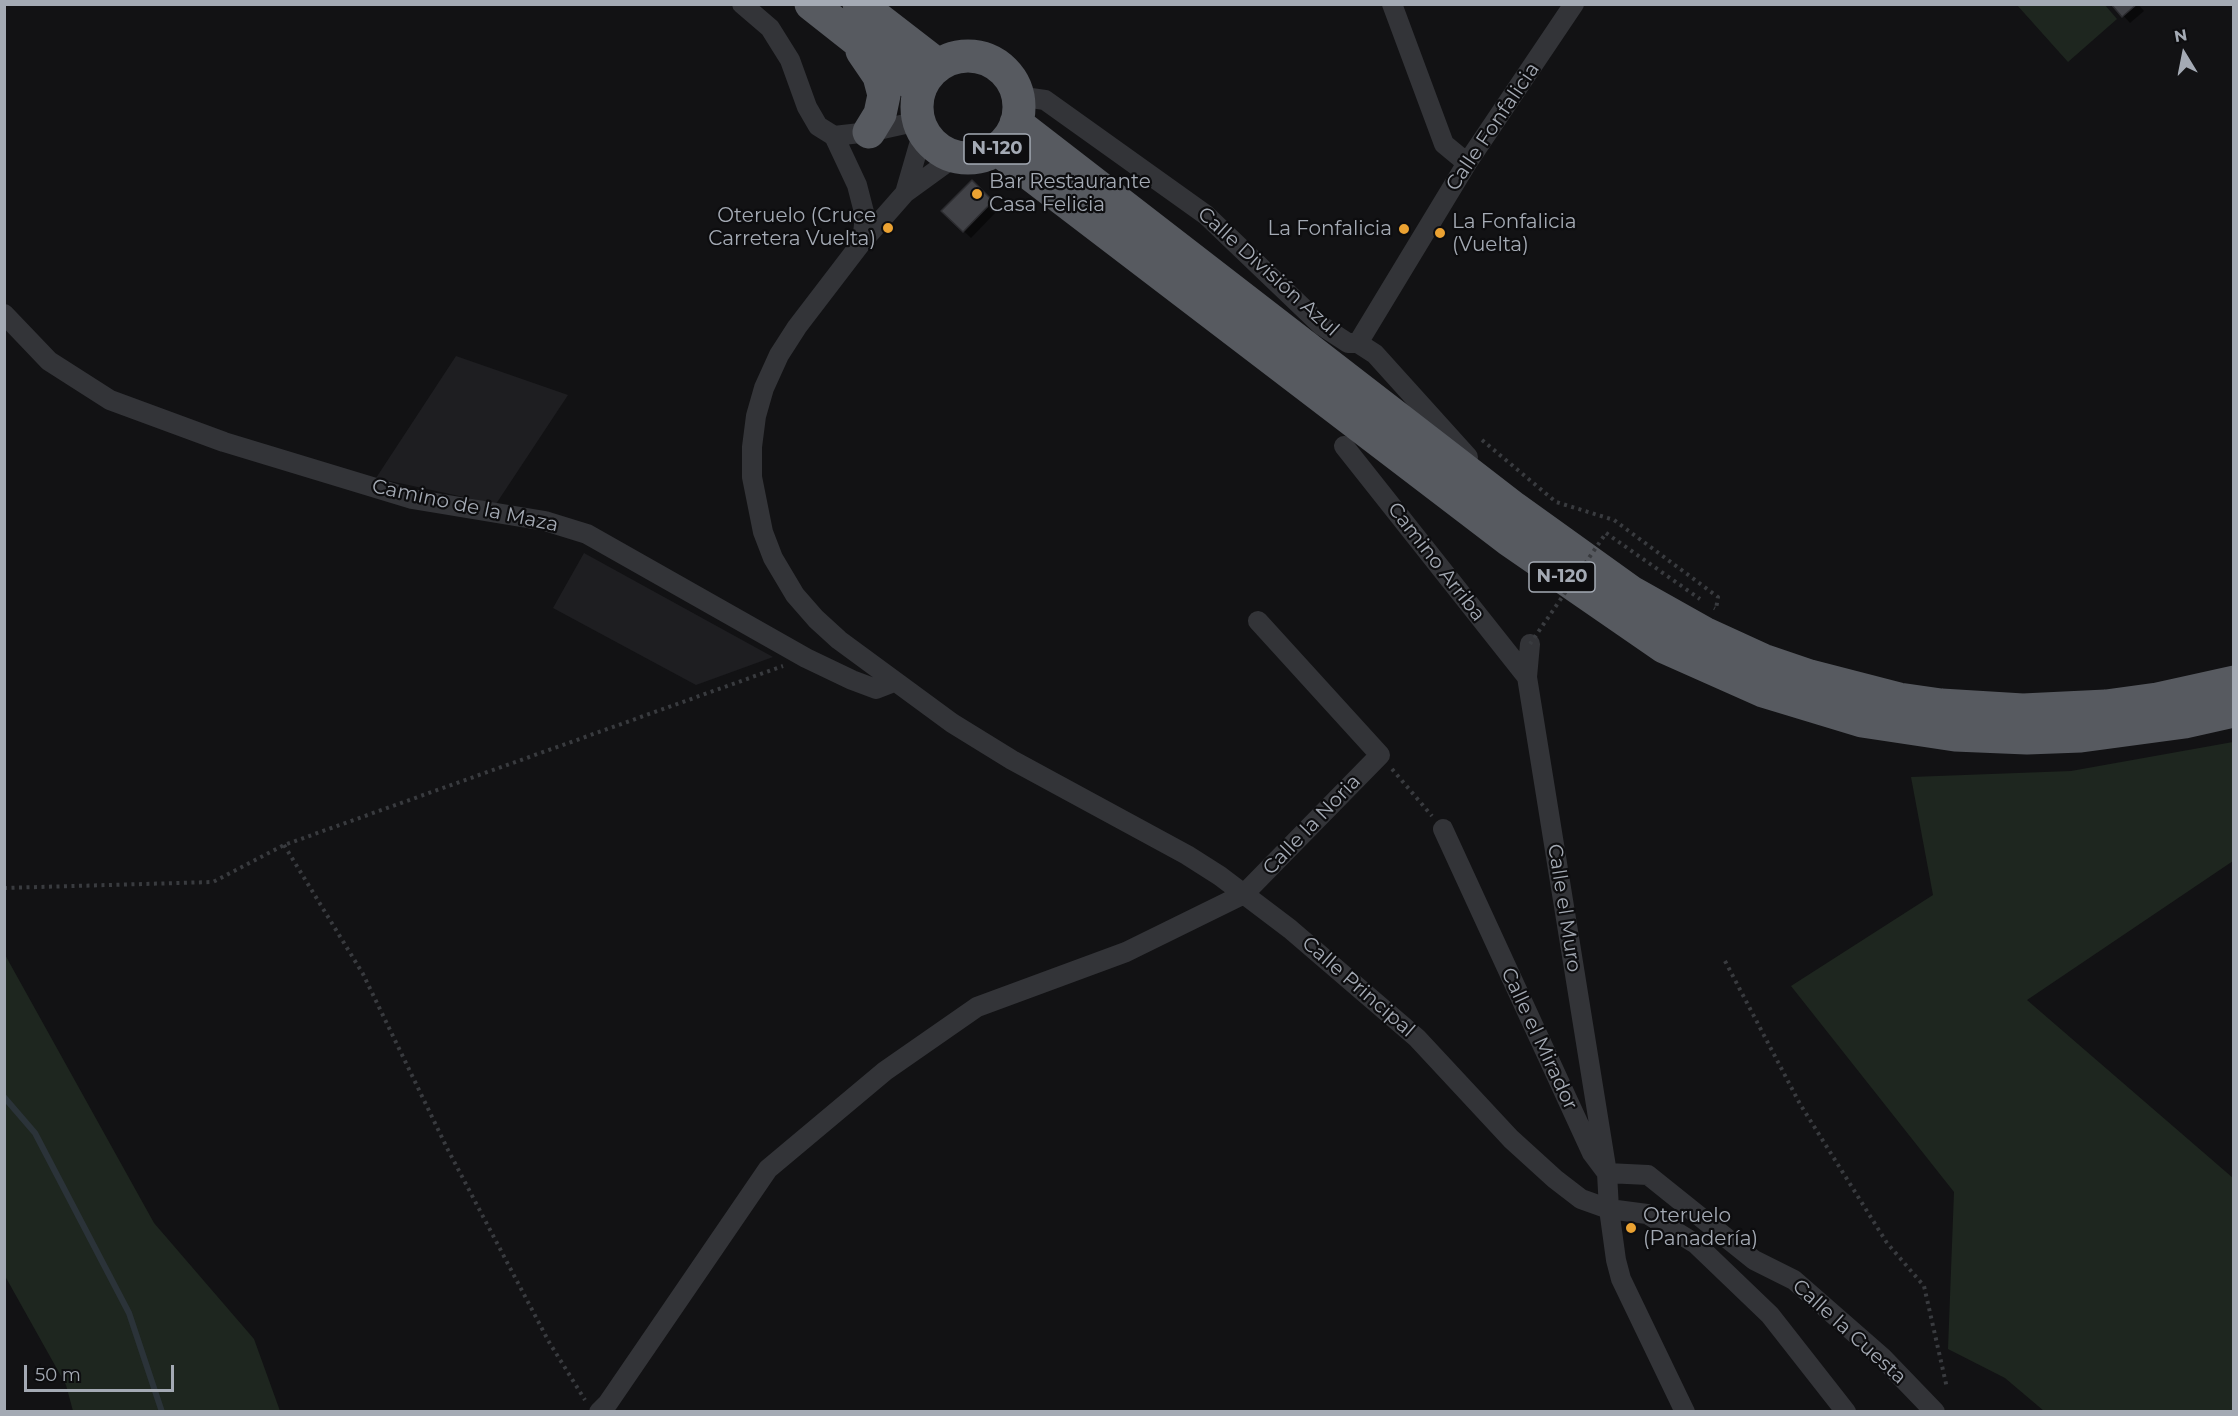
<!DOCTYPE html>
<html>
<head>
<meta charset="utf-8">
<style>
  body { margin:0 }
  #map { position:relative; width:2238px; height:1416px; overflow:hidden; background:#121214; font-family:Montserrat,sans-serif }
  canvas { display:block }
  .frame { position:absolute; inset:0; border:6px solid #a4aab4; pointer-events:none }
  .north { position:absolute; left:2154px; top:24px; width:60px; height:60px; -webkit-text-stroke:4px #0d0d0f; paint-order:stroke; rotate:350deg; font-size:16px; font-weight:700; line-height:24px; text-align:center; color:#a4aab4 }
  .north::after { content:''; display:block; margin:auto; width:21px; height:27px; background:#a4aab4; clip-path:polygon(50% 0,100% 100%,50% 72%,0 100%) }
  .scale { position:absolute; left:24px; top:1365px; width:150px; height:27px; box-sizing:border-box; border:3px solid #a4aab4; border-top:0; padding-left:8px; font-size:18px; line-height:21px; white-space:nowrap; color:#a4aab4; -webkit-text-stroke:4px #0d0d0f; paint-order:stroke }
</style>
</head>
<body>
<div id="map">
<canvas width="2238" height="1416"></canvas>
<div class="frame"></div>
<div class="north">N</div>
<div class="scale">50 m</div>
</div>
<script>
const c = document.querySelector('canvas').getContext('2d');
c.lineJoin = 'round';
function fill(path, color) { c.fillStyle = color; c.fill(path, 'evenodd'); }
const poly = rows => new Path2D(rows.map(r => 'M' + r).join(''));
function trace(path, color, width, dash) { c.strokeStyle = color; c.lineWidth = width; c.lineCap = dash ? 'butt' : 'round'; c.setLineDash(dash || []); c.stroke(path); }
function write(font, color, halo, rows, align = 'center') {
  c.font = font + ' Montserrat,sans-serif'; c.lineWidth = 4.5; c.setLineDash([]); c.textBaseline = 'middle'; c.strokeStyle = halo; c.fillStyle = color; for (const [text, x, y, turn = 0] of rows) {
    c.save(); c.translate(x, y); c.rotate((+turn || 0) * Math.PI / 180); c.textAlign = isNaN(turn) ? turn : align; if (halo) c.strokeText(text, 0, 0); c.fillText(text, 0, 0); c.restore();
  }
}
fill(poly([
  [456,356,568,395,496,504,376,478],
  [584,553,773,657,696,685,553,608]
]), '#1e1e21');
fill(poly([
  [2017,5,2105,5,2117,19,2068,62],
  [2233,742,2233,861,2027,1000,2233,1178,2233,1411,2044,1411,2005,1378,1948,1349,1954,1192,1791,986,1933,895,1911,777,2071,771],
  [4,953,154,1223,254,1339,280,1411,73,1411,66,1385,5,1276]
]), '#1e261f');
fill(poly([
  [2113,4,2138,4,2144,11,2130,23],
  [972,182,999,209,971,238,943,211]
]), '#0007');
trace(poly([
  [4,1097,35,1133,129,1313,162,1412]
]), '#2b3339', 6);
const building = poly([
  [2111,4,2137,4,2122,17,2111,4],
  [972,180,993,201,963,232,941,211,972,180]
]);
fill(building, '#414247');
trace(building, '#2c2c30', 1.5);
trace(poly([
  [1482,440,1556,502,1614,520,1718,597,1716,609,1714,608],
  [1606,533,1700,599],
  [1392,769,1432,816],
  [284,845,363,974,447,1148,549,1342,585,1400],
  [4,888,213,882,284,845,783,666],
  [1725,961,1800,1104,1887,1243,1924,1286,1947,1388]
]), '#393b3f', 4, [3, 4.5]);
trace(poly([
  [742,4,770,28,790,60,807,107,818,126,834,136,869,132,919,121],
  [1392,4,1444,144,1467,163],
  [1018,99,1031,98,1045,100,1206,215,1322,326,1348,343,1358,343,1375,354,1468,457],
  [834,136,857,185,865,216,862,242],
  [956,156,905,193,862,242,797,327,779,355,764,388,756,416,752,447,752,477,763,532,773,558,795,595,816,619,839,640,952,723,1012,760,1187,855,1220,876,1290,929,1417,1038,1511,1139,1555,1179,1581,1199,1609,1209,1647,1214,1696,1244,1770,1315,1846,1412],
  [905,193,923,131],
  [4,314,49,361,110,400,224,442,412,499,545,521,587,534,806,658,852,680,876,689,894,682],
  [1358,343,1467,163,1574,4],
  [1344,446,1527,677],
  [1530,644,1527,677,1607,1173,1648,1175,1754,1260,1794,1280,1882,1357,1935,1412],
  [1443,829,1592,1153,1607,1173,1609,1209,1616,1260,1621,1279,1685,1412],
  [599,1412,608,1403,768,1169,885,1071,977,1007,1126,952,1244,894,1380,755,1258,621]
]), '#333438', 20);
trace(poly([
  [811,4,920,90],
  [859,4,938,65],
  [862,51,879,76,884,95,880,114,869,132],
  '917 107a51 51 0 1 1 102 0a51 51 0 1 1-102 0Z',
  [1016,123,1514,508,1631,592,1704,633,1763,660,1810,676,1899,699,1941,705,2023,710,2106,706,2157,699,2234,682],
  [997,149,1509,540,1664,647,1763,691,1862,721,1955,735,2027,738,2081,736,2185,722,2234,711]
]), '#575a60', 33);
trace(poly([
  [1530,644,1606,533]
]), '#393b3f', 4, [3, 4.5]);
for (const [x, y, r, color] of [
  [977,194,6,"#eba232"],
  [888,228,6,"#eba232"],
  [1404,229,6,"#eba232"],
  [1440,233,6,"#eba232"],
  [1631,1228,6,"#eba232"]
]) { const dot = new Path2D(); dot.arc(x, y, r, 0, 2 * Math.PI); c.fillStyle = color; c.fill(dot); trace(dot, '#0d0d0f', 2); }
for (const [x, y, w] of [
  [997,149,66],
  [1562,577,66]
]) { const box = new Path2D(); box.roundRect(x - w / 2, y - 15, w, 30, 4.5); c.fillStyle = '#0d0d0f'; c.fill(box); trace(box, '#a4aab4', 1.5); }
write('bold 18px', '#a4aab4', null, [
  ["N-120",997,149],
  ["N-120",1562,577]
]);
write('20px', '#a4aab4', '#0d0d0f', [
  ["Calle Fonfalicia",1493,127,-56],
  ["Calle División Azul",1268,272,42],
  ["Camino de la Maza",465,506,12],
  ["Camino Arriba",1436,562,52],
  ["Calle la Noria",1312,825,-46],
  ["Calle el Muro",1564,908,81],
  ["Calle Principal",1358,987,41],
  ["Calle el Mirador",1539,1039,65],
  ["Calle la Cuesta",1849,1332,42]
]);
write('20px', '#a4aab4', '#0d0d0f', [
  ["Bar Restaurante",989,182],
  ["Casa Felicia",989,205],
  ["Oteruelo (Cruce",876,216,"right"],
  ["Carretera Vuelta)",876,239,"right"],
  ["La Fonfalicia",1452,222],
  ["(Vuelta)",1452,245],
  ["La Fonfalicia",1392,229,"right"],
  ["Oteruelo",1643,1216],
  ["(Panadería)",1643,1239]
], 'left');
</script>
</body>
</html>
